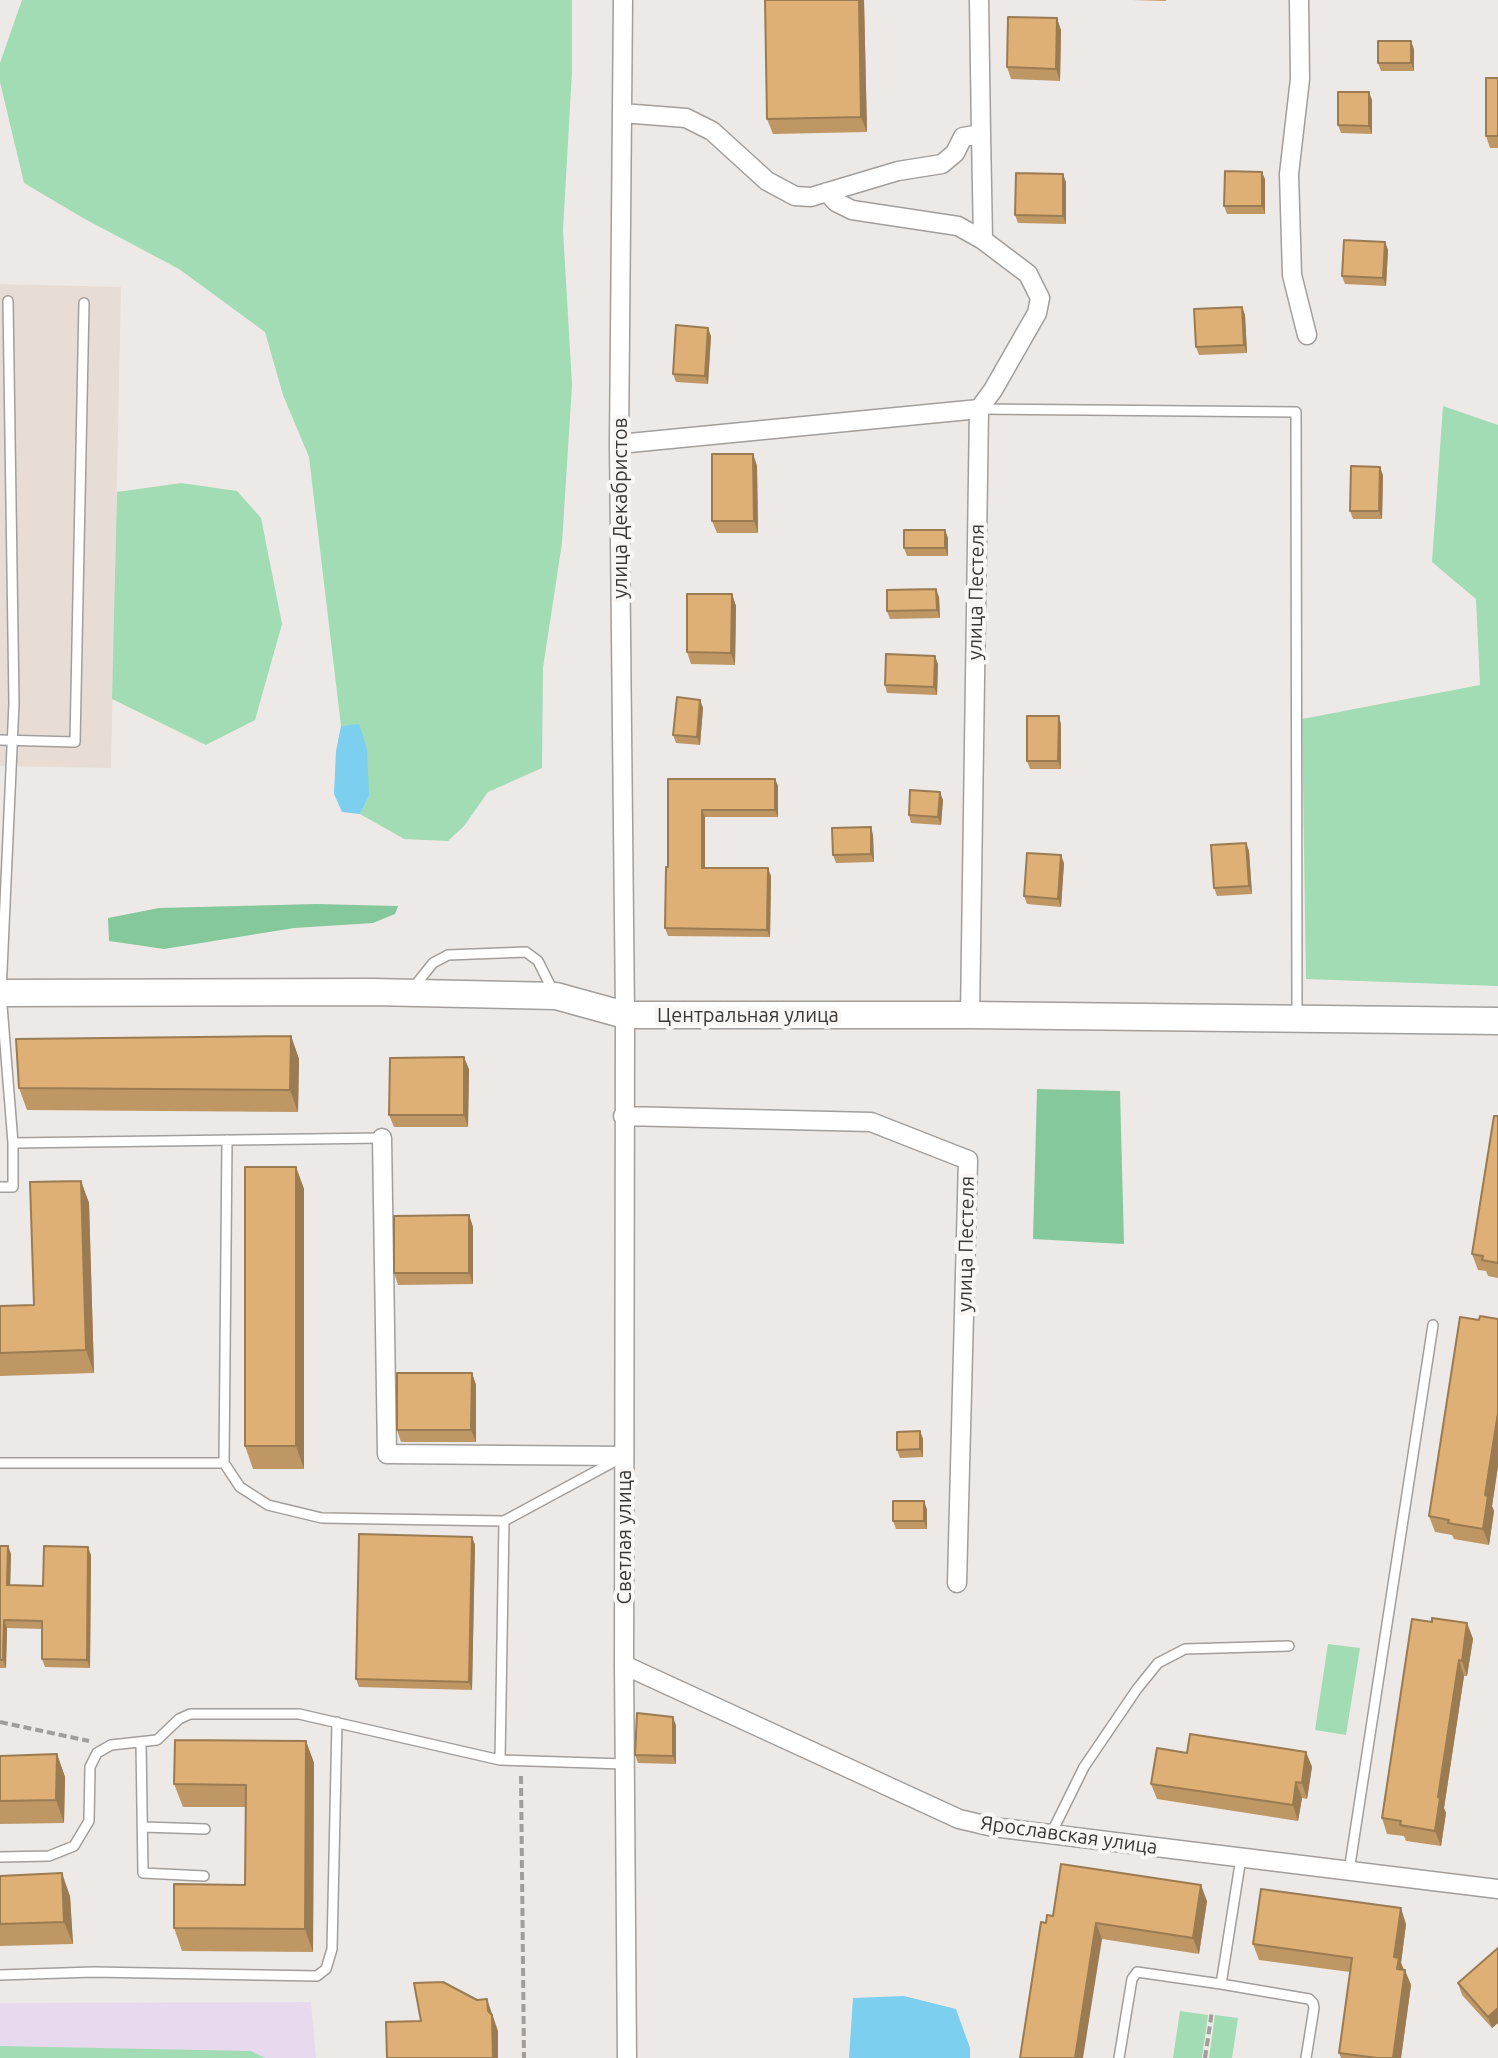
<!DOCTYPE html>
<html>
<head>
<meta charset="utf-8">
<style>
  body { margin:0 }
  canvas { display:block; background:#ede9e6 }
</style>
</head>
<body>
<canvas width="1498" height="2058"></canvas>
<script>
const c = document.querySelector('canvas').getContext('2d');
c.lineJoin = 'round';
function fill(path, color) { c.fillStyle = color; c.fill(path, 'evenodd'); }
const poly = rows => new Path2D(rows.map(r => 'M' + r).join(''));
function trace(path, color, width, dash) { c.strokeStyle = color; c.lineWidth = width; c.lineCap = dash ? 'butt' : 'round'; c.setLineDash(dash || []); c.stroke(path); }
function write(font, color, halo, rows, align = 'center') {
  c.font = font + ' Ubuntu,sans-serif'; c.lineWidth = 8; c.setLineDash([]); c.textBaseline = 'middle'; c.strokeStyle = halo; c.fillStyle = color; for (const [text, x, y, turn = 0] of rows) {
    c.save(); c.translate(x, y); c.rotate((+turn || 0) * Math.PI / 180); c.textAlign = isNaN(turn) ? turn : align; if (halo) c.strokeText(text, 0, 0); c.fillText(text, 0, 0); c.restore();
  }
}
fill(poly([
  [0,284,121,287,111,768,0,766]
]), '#e7ddd5');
fill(poly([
  [311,2002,316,2058,0,2058,0,2003]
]), '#e8daee');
fill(poly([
  [22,0,572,0,572,71,563,230,572,385,562,543,543,668,542,768,488,792,464,826,448,841,404,839,360,814,369,796,359,725,341,726,309,457,283,395,265,332,179,269,83,218,24,183,0,82,0,63],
  [1443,406,1498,425,1498,986,1306,979,1302,719,1480,685,1476,599,1432,562],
  [181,483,237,491,261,518,282,624,255,720,206,745,112,699,117,492],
  [1328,1644,1360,1648,1346,1735,1315,1730],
  [1180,2011,1208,2015,1202,2058,1173,2058],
  [1215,2015,1238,2018,1232,2058,1209,2058],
  [0,2046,251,2051,265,2058,0,2058]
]), '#a1dcb4');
fill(poly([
  [317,904,398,906,395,914,373,923,294,928,164,949,109,941,108,918,159,908],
  [1037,1089,1120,1091,1124,1244,1033,1239]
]), '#85c89c');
fill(poly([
  [359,724,367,749,369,796,360,814,342,812,334,794,336,751,341,726],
  [904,1996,956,2009,970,2048,970,2058,849,2058,853,1998]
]), '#7ccfef');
const lane = poly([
  [8,301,14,703,1,993,13,1143],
  [979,409,1296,412,1297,1016],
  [0,740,75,742,84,303],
  [413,988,433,963,448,955,526,952,538,961,554,993],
  [0,1187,13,1187,13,1143,382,1138],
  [0,1463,224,1463,227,1140],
  [224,1463,240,1487,268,1505,322,1518,504,1521,617,1460],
  [141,1743,143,1873,204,1876],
  [500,1760,504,1521],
  [143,1827,205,1829],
  [1051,1834,1084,1767,1137,1689,1158,1663,1185,1649,1289,1646],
  [0,1857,49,1856,74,1846,89,1821,90,1767,97,1753,111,1745,157,1740,179,1719,190,1714,299,1714,500,1760,624,1764],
  [1349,1871,1433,1325],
  [0,1975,93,1972,317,1976,326,1969,332,1949,337,1722],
  [1221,1984,1309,1999,1313,2003,1314,2008,1306,2058],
  [1119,2058,1132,1979,1137,1972,1221,1984,1241,1858]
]);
const street = poly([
  [623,0,619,444,625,1015,624,1665,627,2058],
  [1299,0,1300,79,1289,174,1292,275,1307,335],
  [622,113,686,118,712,131,767,181,795,196,811,197,898,171,942,164,955,153,963,137,981,134,979,0],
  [827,192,836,202,852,210,958,226,983,240],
  [619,444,979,409,993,390,1037,313,1040,298,1028,274,983,240,981,134],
  [970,1015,979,409],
  [623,1116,871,1122,968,1160,957,1583],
  [382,1138,387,1454,624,1456],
  [624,1665,959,1819,993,1827,1498,1889]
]);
const secondary = poly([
  [0,993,372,992,556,996,625,1015,970,1015,1498,1021]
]);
trace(lane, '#a29e9b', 12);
trace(street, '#a29e9b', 21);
trace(secondary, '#a29e9b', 29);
trace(poly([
  [0,1722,89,1741],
  [521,1776,524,2058],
  [1205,2058,1212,2011]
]), '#a09d9b', 4, [8, 4]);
trace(lane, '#fff', 9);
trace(street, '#fff', 18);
trace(secondary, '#fff', 26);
fill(poly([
  [864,0,867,132,773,134,767,119],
  [1132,0,1166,0,1166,1],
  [1061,30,1060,81,1011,79,1007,67],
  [1414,49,1414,71,1381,71,1378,63],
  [1498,78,1498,148,1490,148,1486,136],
  [1372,100,1372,134,1341,133,1338,125],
  [1265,179,1265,214,1227,214,1224,206],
  [1066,182,1066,224,1018,223,1015,215],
  [1385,242,1388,250,1386,286,1345,284,1342,276],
  [1242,307,1245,315,1247,353,1199,355,1196,347],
  [711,336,708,384,676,382,673,374],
  [753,454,757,466,758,533,717,533,712,521],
  [1383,475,1382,519,1353,519,1350,511],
  [945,530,948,538,948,556,907,556,904,548],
  [732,594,736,606,735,665,691,664,687,652],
  [939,597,940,618,890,619,887,611],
  [938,664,937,695,887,693,885,685],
  [700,700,703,708,700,745,676,743,673,735],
  [1061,724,1061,769,1030,769,1027,761],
  [668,779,775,779,778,786,778,817,705,817,705,868,771,876,770,937,668,936,665,928,668,867],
  [943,800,941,825,911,823,909,815],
  [873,835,874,862,836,863,833,855],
  [1246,843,1249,851,1252,894,1217,896,1214,888],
  [1064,863,1061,907,1027,904,1024,896],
  [291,1036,299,1059,298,1112,27,1110,19,1088],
  [469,1069,468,1127,394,1127,389,1115],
  [1498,1116,1498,1278,1488,1276,1486,1271,1478,1270,1472,1254],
  [296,1167,304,1189,304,1469,253,1469,245,1446],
  [81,1181,89,1203,94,1373,0,1376,0,1306,34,1305],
  [469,1215,473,1227,473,1284,398,1285,394,1273],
  [1498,1319,1498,1466,1492,1506,1494,1511,1489,1545,1454,1539,1452,1535,1435,1532,1429,1516,1479,1320],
  [472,1373,476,1385,476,1442,401,1442,397,1430],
  [920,1431,923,1439,923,1457,900,1458,897,1450],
  [927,1509,927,1529,896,1529,893,1521],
  [472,1537,475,1545,472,1690,359,1687,356,1679],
  [0,1546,8,1546,11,1554,10,1585,43,1586,91,1555,90,1668,45,1667,42,1659,42,1629,7,1628,6,1668,0,1668],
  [1432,1622,1467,1623,1473,1639,1467,1676,1464,1676,1444,1808,1446,1813,1441,1846,1406,1841,1404,1836,1387,1834,1382,1818],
  [676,1725,676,1764,638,1763,635,1755],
  [306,1741,314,1763,313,1952,182,1951,174,1928,245,1885,246,1807,183,1807,174,1784],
  [1306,1752,1312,1767,1307,1799,1302,1798,1298,1821,1157,1799,1151,1784],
  [57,1754,65,1777,64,1823,0,1824,0,1756],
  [0,1876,70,1896,73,1944,0,1946],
  [1207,1901,1199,1954,1102,1939,1046,1923,1053,1916],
  [1406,1924,1401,1963,1411,1985,1401,2058,1341,2058,1339,2053,1350,1972,1259,1960,1253,1944],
  [1498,1948,1498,2023,1492,2028,1462,1995,1458,1983]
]), '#bf9765');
fill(poly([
  [859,0,864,0,867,132,861,117],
  [1057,18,1061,30,1060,81,1056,69],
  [1411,41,1414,49,1414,71,1411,63],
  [1369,92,1372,100,1372,134,1369,126],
  [1262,172,1265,179,1265,214,1262,206],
  [1063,174,1066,182,1066,224,1063,216],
  [1385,242,1388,250,1386,286,1383,278],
  [1242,307,1245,315,1247,353,1244,345],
  [708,328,711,336,708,384,705,376],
  [753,454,757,466,758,533,754,521],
  [1380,467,1383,475,1382,519,1379,511],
  [945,530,948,538,948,556,945,548],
  [936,589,939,597,940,618,937,610],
  [732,594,736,606,735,665,731,653],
  [935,656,938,664,937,695,934,687],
  [700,700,703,708,700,745,697,737],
  [1059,716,1061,724,1061,769,1058,761],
  [775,779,778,786,778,817,775,810],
  [940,792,943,800,941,825,938,817],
  [702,810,705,817,705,875,702,868],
  [871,827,873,835,874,862,871,854],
  [1246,843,1249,851,1252,894,1249,886],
  [1061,855,1064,863,1061,907,1058,899],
  [768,868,771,876,770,937,767,930],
  [291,1036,299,1059,298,1112,290,1090],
  [464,1057,469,1069,468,1127,464,1115],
  [296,1167,304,1189,304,1469,296,1446],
  [81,1181,89,1203,94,1373,86,1350],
  [469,1215,473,1227,473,1284,469,1273],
  [472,1373,476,1385,476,1442,471,1430],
  [1498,1413,1498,1466,1492,1506,1494,1511,1489,1545,1483,1529,1485,1495],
  [920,1431,923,1439,923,1457,920,1449],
  [924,1501,927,1509,927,1529,924,1521],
  [472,1537,475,1545,472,1690,469,1682],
  [8,1546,11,1554,10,1593,7,1585],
  [88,1547,91,1555,90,1668,87,1660],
  [4,1620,7,1628,6,1668,3,1660],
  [1467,1623,1473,1639,1467,1676,1462,1661],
  [1459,1660,1464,1676,1444,1808,1446,1813,1441,1846,1435,1831,1438,1797],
  [673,1717,676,1725,676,1764,673,1756],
  [306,1741,314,1763,313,1952,305,1929],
  [1306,1752,1312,1767,1307,1799,1302,1783],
  [57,1754,65,1777,64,1823,56,1800],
  [1296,1782,1302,1798,1298,1821,1293,1805],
  [62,1873,70,1896,73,1944,64,1922],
  [1201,1885,1207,1901,1199,1954,1193,1938],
  [1401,1908,1406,1924,1401,1963,1405,1973,1397,1969,1394,1957],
  [1096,1923,1102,1939,1083,2058,1075,2058],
  [1405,1970,1411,1985,1401,2058,1393,2058],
  [487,1999,498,2031,498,2058,493,2058],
  [1498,2008,1498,2023,1492,2028,1488,2017]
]), '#9b7b52');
const building = poly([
  [765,0,859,0,861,117,767,119,765,0],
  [1008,17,1057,18,1056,69,1007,67,1008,17],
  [1378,41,1411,41,1411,63,1378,63,1378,41],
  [1486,78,1498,78,1498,136,1486,136,1486,78],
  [1338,92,1369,92,1369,126,1338,125,1338,92],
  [1225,171,1262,172,1262,206,1224,206,1225,171],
  [1016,173,1063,174,1063,216,1015,215,1016,173],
  [1344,240,1385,242,1383,278,1342,276,1344,240],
  [1242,307,1244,345,1196,347,1194,309,1242,307],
  [676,325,708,328,705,376,673,374,676,325],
  [712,454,753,454,754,521,712,521,712,454],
  [1351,466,1380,467,1379,511,1350,511,1351,466],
  [904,530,945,530,945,548,904,548,904,530],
  [936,589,937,610,887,611,887,590,936,589],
  [687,594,732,594,731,653,687,652,687,594],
  [886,654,935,656,934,687,885,685,886,654],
  [677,697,700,700,697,737,673,735,677,697],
  [1027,716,1059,716,1058,761,1027,761,1027,716],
  [668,779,775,779,775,810,702,810,702,868,768,868,767,930,665,928,666,867,668,867,668,779],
  [910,790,940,792,938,817,909,815,910,790],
  [871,827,871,854,833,855,832,828,871,827],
  [1246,843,1249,886,1214,888,1211,845,1246,843],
  [1027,853,1061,855,1058,899,1024,896,1027,853],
  [291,1036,290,1090,19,1088,16,1039,291,1036],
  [464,1057,464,1115,389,1115,390,1058,464,1057],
  [1494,1116,1498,1116,1498,1263,1482,1260,1483,1256,1472,1254,1494,1116],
  [245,1167,296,1167,296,1446,245,1446,245,1167],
  [81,1181,86,1350,0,1353,0,1306,34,1305,30,1182,81,1181],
  [469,1215,469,1273,394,1273,394,1216,469,1215],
  [1480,1316,1498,1319,1498,1413,1485,1495,1488,1496,1483,1529,1448,1523,1449,1520,1429,1516,1460,1317,1479,1320,1480,1316],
  [397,1373,472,1373,471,1430,397,1430,397,1373],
  [920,1431,920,1449,897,1450,897,1432,920,1431],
  [893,1501,924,1501,924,1521,893,1521,893,1501],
  [359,1534,472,1537,469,1682,356,1679,359,1534],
  [0,1546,8,1546,7,1585,43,1586,44,1546,88,1547,87,1660,42,1659,42,1621,4,1620,3,1660,0,1660,0,1546],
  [1432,1618,1467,1623,1462,1661,1459,1660,1438,1797,1440,1798,1435,1831,1400,1825,1401,1821,1382,1818,1412,1619,1432,1622,1432,1618],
  [637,1713,673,1717,673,1756,635,1755,637,1713],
  [1190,1734,1306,1752,1302,1783,1296,1782,1293,1805,1151,1784,1157,1748,1187,1753,1190,1734],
  [175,1740,306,1741,305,1929,174,1928,174,1884,245,1885,246,1785,174,1784,175,1740],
  [57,1754,56,1800,0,1801,0,1756,57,1754],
  [1061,1864,1201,1885,1193,1938,1096,1923,1075,2058,1020,2058,1041,1922,1046,1923,1047,1915,1053,1916,1061,1864],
  [62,1873,64,1922,0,1924,0,1876,62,1873],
  [1261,1889,1401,1908,1394,1957,1399,1958,1397,1969,1405,1970,1393,2058,1377,2058,1339,2053,1352,1958,1253,1944,1261,1889],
  [1498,1948,1498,2008,1488,2017,1458,1983,1498,1948],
  [443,1982,477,2000,487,1999,488,2011,492,2015,493,2058,387,2058,386,2022,421,2021,414,1983,443,1982]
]);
fill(building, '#deb075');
trace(building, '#9b7b52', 2);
write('20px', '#393736', '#faf6f3', [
  ["улица Декабристов",620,508,-90],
  ["улица Пестеля",976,592,-89],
  ["Центральная улица",748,1015],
  ["улица Пестеля",966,1244,-89],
  ["Светлая улица",624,1537,-90],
  ["Ярославская улица",1069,1835,8]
]);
</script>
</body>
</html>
